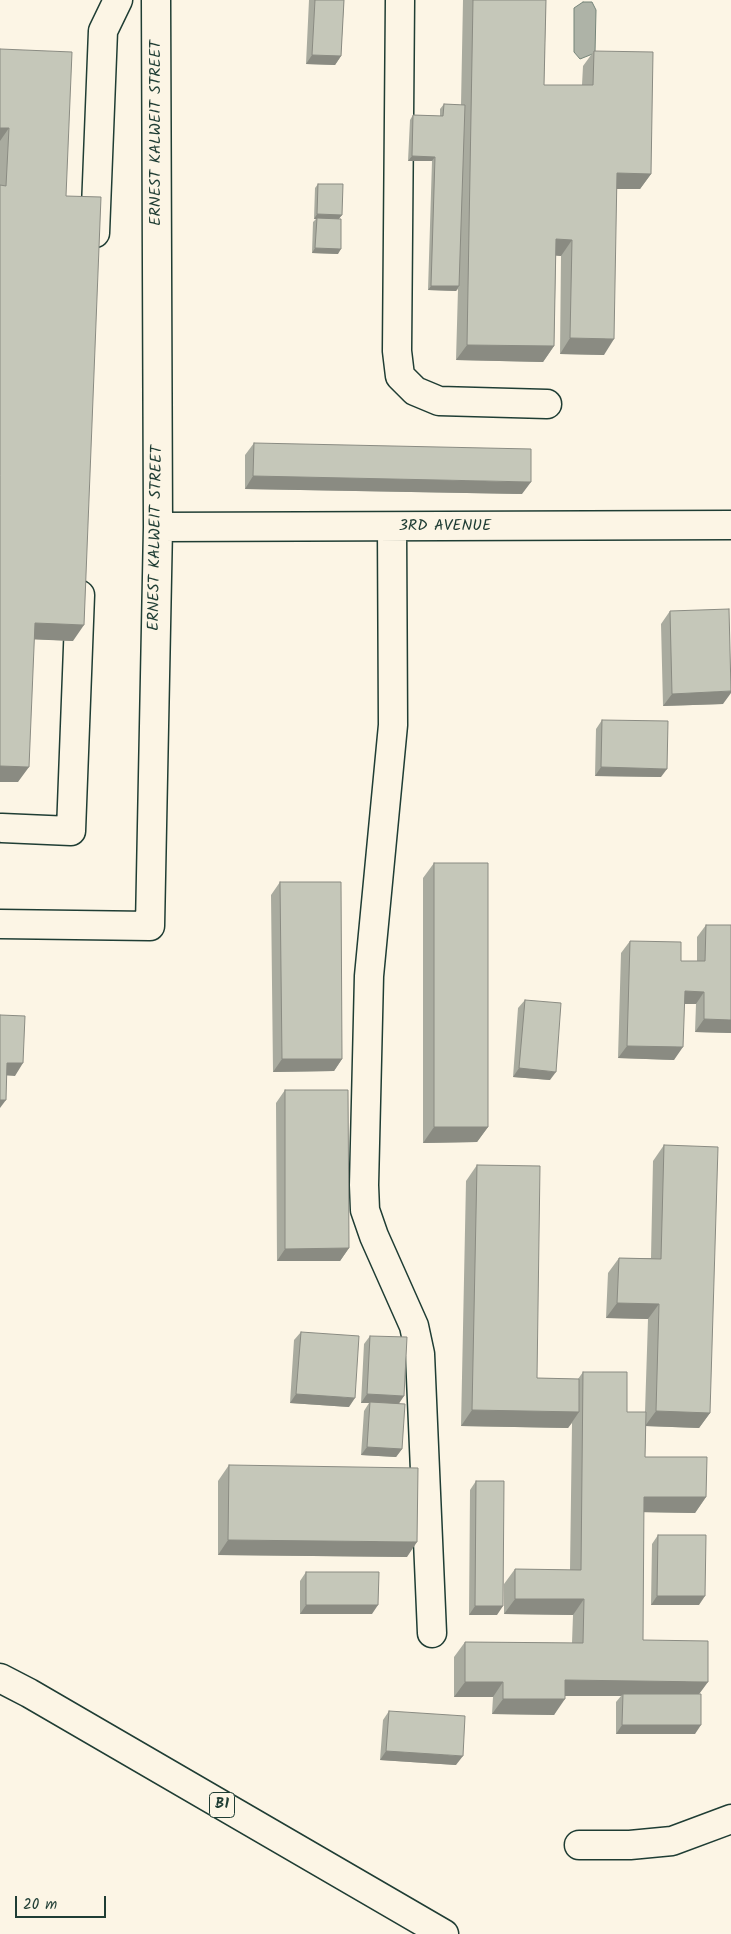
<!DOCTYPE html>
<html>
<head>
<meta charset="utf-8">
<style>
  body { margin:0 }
  #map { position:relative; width:731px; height:1934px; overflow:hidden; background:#fcf5e5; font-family:Kalam,sans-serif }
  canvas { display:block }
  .scale { position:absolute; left:15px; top:1896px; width:91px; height:22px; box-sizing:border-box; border:2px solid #1f3d34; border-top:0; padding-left:6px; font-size:15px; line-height:18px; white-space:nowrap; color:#1f3d34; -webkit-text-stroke:4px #fcf5e5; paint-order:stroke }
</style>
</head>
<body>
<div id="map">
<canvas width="731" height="1934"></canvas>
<div class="scale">20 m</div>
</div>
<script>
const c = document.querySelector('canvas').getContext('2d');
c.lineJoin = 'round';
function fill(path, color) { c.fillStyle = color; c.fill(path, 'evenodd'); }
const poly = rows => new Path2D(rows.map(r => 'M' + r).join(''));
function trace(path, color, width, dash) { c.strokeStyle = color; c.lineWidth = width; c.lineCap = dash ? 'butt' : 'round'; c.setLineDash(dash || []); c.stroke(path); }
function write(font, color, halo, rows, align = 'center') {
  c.font = font + ' Kalam,sans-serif'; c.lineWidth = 4.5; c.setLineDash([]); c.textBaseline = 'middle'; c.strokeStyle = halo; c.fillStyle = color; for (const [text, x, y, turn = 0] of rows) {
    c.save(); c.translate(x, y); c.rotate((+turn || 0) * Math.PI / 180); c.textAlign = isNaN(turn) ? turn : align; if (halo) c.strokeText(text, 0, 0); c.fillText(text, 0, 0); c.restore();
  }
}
const water = poly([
  [583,2,592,2,596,10,595,53,580,59,574,52,574,8,583,2]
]);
fill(water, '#aeb3a7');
trace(water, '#758479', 1);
const minor = poly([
  [400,0,397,351,400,376,415,391,439,401,547,404],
  [95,233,103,31,118,0],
  [158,527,731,525],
  [392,527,393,725,369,976,364,1185,365,1210,374,1236,414,1326,420,1354,432,1633],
  [2,828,71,831,80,595],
  [0,924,150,926,158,527,156,0],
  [579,1845,630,1845,672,1841,731,1819]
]);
const highway = poly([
  [0,1678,29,1693,444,1934]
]);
trace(minor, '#1f3d34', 31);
trace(highway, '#1f3d34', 31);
trace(minor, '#fcf5e5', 28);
trace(highway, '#fcf5e5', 28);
fill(poly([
  [309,0,344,0,341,56,335,65,306,64],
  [463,0,546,0,544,85,582,85,583,66,594,51,651,174,640,189,617,189,604,355,560,354,561,256,556,255,554,346,543,362,456,360,458,289,456,291,428,290,432,161,408,161,410,120,413,115,440,116,440,109,444,104,461,105],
  [0,49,66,196,73,641,34,639,18,782,0,782],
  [318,184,342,215,339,218,338,254,312,253,313,222,316,219,314,219,315,188],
  [254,443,522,494,245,489,245,455],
  [670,611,723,704,663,706,661,624],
  [602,720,661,777,595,776,596,729],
  [434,863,488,1127,477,1142,423,1143,423,878],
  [280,882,342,1059,334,1071,273,1072,271,895],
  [706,925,731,1033,695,1032,696,1004,684,1004,674,1060,618,1058,621,953,630,941,681,961,697,961,697,937],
  [525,1000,550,1080,513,1077,518,1008],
  [285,1090,349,1248,340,1261,277,1261,276,1103],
  [664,1145,710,1413,699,1428,646,1426,645,1457,706,1497,695,1513,643,1512,643,1640,699,1694,695,1734,616,1734,616,1702,621,1696,565,1696,554,1715,492,1714,493,1697,454,1697,454,1657,465,1642,572,1643,573,1615,504,1614,504,1584,515,1569,570,1570,572,1423,568,1428,461,1426,466,1181,477,1165,537,1378,578,1379,583,1372,627,1412,645,1412,648,1319,606,1318,608,1273,619,1258,651,1258,653,1161],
  [301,1332,349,1407,290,1403,294,1340],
  [370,1336,399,1404,402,1449,396,1457,361,1455,364,1411,369,1403,361,1403,364,1344],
  [229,1465,407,1557,218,1555,218,1481],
  [476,1481,497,1615,469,1615,470,1490],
  [658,1535,699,1605,651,1605,652,1544],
  [306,1572,372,1614,300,1614,300,1581],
  [389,1711,456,1765,380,1760,383,1720]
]), '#a9ab9f');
fill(poly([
  [312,55,341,56,335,65,306,64],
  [0,128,9,128,0,141],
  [412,156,435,157,432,161,408,161],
  [617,173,651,174,640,189,607,189],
  [317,214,342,215,338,220,314,219],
  [556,239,572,240,561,256,545,255],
  [315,248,341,249,338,254,312,253],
  [431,286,459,286,456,291,428,290],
  [570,338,614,339,604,355,560,354],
  [467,345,554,346,543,362,456,360],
  [253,476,531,482,522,494,245,489],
  [35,623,84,625,73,641,24,639],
  [731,691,731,693,723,704,663,706,672,694],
  [0,766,29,767,18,782,0,782],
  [601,767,667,769,661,777,595,776],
  [685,991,704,992,696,1004,676,1004],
  [704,1019,731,1020,731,1033,695,1032],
  [627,1046,683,1047,674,1060,618,1058],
  [282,1059,342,1059,334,1071,273,1072],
  [7,1063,23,1063,15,1076,0,1075],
  [519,1068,556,1072,550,1080,513,1077],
  [0,1100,6,1100,0,1108],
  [434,1127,488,1127,477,1142,423,1143],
  [349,1248,340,1261,277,1261,285,1249],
  [617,1303,659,1304,648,1319,606,1318],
  [296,1394,355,1398,349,1407,290,1403],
  [367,1394,404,1396,398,1405,370,1402,369,1403,361,1403],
  [472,1410,579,1412,568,1428,461,1426],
  [656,1411,710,1413,699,1428,645,1426],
  [367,1447,402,1449,396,1457,361,1455],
  [644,1497,706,1497,695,1513,633,1512],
  [228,1540,417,1542,407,1557,218,1555],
  [657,1596,705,1596,699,1605,651,1605],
  [515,1599,584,1599,573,1615,504,1614],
  [306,1605,378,1605,372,1614,300,1614],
  [475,1606,503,1606,497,1615,469,1615],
  [565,1680,708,1682,697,1697,623,1694,621,1696,554,1696],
  [465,1682,503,1682,493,1697,454,1697],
  [503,1699,565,1699,554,1715,492,1714],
  [622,1725,701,1725,695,1734,616,1734],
  [386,1751,463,1756,456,1765,380,1760]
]), '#8a8b82');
const building = poly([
  [315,0,344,0,341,56,312,55,315,0],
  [473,0,546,0,544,85,593,85,594,51,653,52,651,174,617,173,614,339,570,338,572,240,556,239,554,346,467,345,473,0],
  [0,49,72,52,66,196,101,197,84,625,35,623,29,767,0,766,0,185,6,186,9,128,0,128,0,49],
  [444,104,465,105,459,286,431,286,435,157,412,156,413,115,443,116,444,104],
  [318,184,343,184,342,215,317,214,318,184],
  [317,218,341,219,341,249,315,248,317,218],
  [254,443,531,449,531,482,253,476,254,443],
  [729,609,731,691,672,694,670,611,729,609],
  [602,720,668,721,667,769,601,767,602,720],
  [434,863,488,863,488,1127,434,1127,434,863],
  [280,882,341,882,342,1059,282,1059,280,882],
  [706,925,731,925,731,1020,704,1019,704,992,685,991,683,1047,627,1046,630,941,681,942,681,961,705,961,706,925],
  [525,1000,561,1003,556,1072,519,1068,525,1000],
  [0,1015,25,1016,23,1063,7,1063,6,1100,0,1100,0,1015],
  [285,1090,348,1090,349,1248,285,1249,285,1090],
  [664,1145,718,1147,710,1413,656,1411,659,1304,617,1303,619,1258,661,1259,664,1145],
  [477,1165,540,1166,537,1378,579,1379,579,1412,472,1410,477,1165],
  [301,1332,359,1336,355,1398,296,1394,301,1332],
  [370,1336,407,1337,404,1396,367,1394,370,1336],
  [583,1372,627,1372,627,1412,646,1412,645,1457,707,1457,706,1497,644,1497,643,1640,708,1641,708,1682,565,1680,565,1699,503,1699,503,1682,465,1682,465,1642,583,1643,584,1599,515,1599,515,1569,581,1570,583,1372],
  [370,1402,405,1404,402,1449,367,1447,370,1402],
  [229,1465,418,1468,417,1542,228,1540,229,1465],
  [476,1481,504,1481,503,1606,475,1606,476,1481],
  [658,1535,706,1535,705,1596,657,1596,658,1535],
  [306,1572,379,1572,378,1605,306,1605,306,1572],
  [623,1694,701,1694,701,1725,622,1725,623,1694],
  [389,1711,465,1716,463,1756,386,1751,389,1711]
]);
fill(building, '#c5c7b9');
trace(building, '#8a8b82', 1);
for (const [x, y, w] of [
  [222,1805,25]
]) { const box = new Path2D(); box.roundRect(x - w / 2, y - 12.5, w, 25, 4); c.fillStyle = '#fcf5e5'; c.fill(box); trace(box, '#1f3d34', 1); }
write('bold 15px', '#1f3d34', null, [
  ["B1",222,1805]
]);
write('16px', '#1f3d34', '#fcf5e5', [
  ["ERNEST KALWEIT STREET",157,133,-90],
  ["3RD AVENUE",445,527],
  ["ERNEST KALWEIT STREET",157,538,-89]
]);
</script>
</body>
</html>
